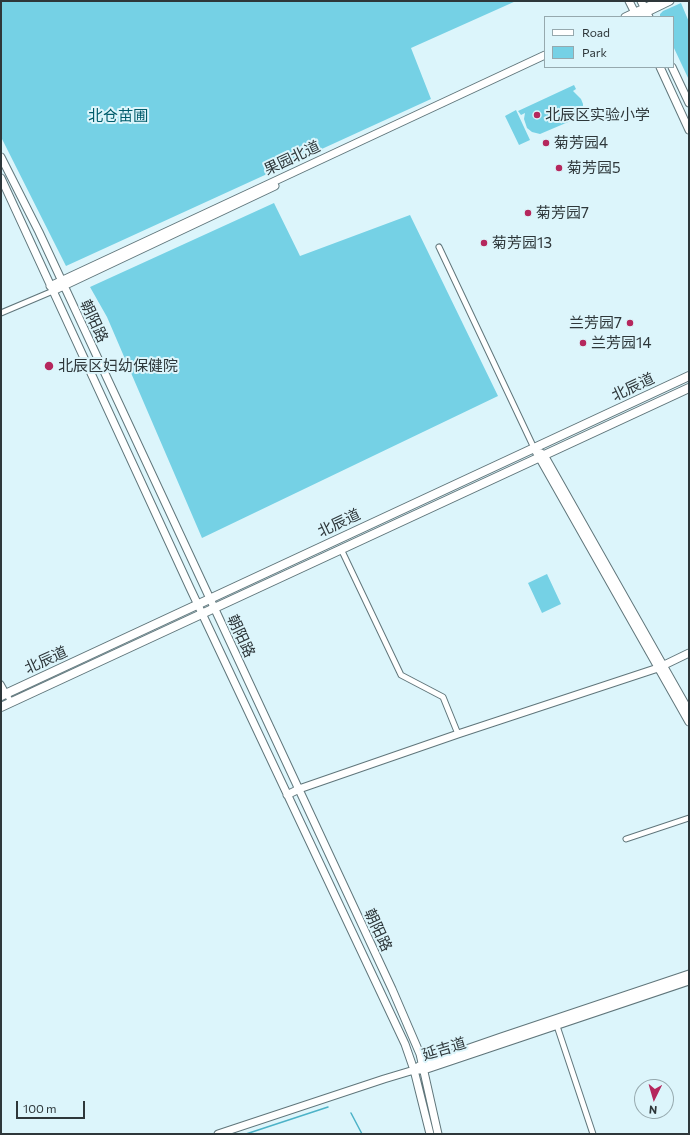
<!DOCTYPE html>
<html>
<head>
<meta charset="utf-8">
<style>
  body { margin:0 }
  #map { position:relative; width:690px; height:1135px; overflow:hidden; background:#dcf5fb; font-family:Commissioner,sans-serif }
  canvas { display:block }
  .frame { position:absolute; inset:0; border:2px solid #2e373a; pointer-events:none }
  .legend { position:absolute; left:544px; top:16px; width:130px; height:52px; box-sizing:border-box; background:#dcf5fb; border:1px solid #96a9ae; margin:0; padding:5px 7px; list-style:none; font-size:12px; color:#2e373a }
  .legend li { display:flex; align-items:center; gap:8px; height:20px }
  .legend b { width:20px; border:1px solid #96a9ae }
  .north { position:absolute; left:634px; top:1079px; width:40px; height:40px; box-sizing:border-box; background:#dcf5fb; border:1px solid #96a9ae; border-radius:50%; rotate:185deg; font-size:11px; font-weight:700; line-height:16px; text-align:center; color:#2e373a }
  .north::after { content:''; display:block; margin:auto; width:14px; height:18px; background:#b5275d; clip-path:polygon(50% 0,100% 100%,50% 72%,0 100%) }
  .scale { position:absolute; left:16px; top:1101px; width:69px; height:18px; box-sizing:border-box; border:2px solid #2e373a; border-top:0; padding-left:5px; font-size:12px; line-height:14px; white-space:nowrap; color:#2e373a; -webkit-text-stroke:3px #dcf5fb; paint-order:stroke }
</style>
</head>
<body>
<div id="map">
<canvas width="690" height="1135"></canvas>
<div class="frame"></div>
<ul class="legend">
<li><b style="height:5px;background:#fff"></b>Road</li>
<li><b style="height:11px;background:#75d1e5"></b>Park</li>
</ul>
<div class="north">N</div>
<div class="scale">100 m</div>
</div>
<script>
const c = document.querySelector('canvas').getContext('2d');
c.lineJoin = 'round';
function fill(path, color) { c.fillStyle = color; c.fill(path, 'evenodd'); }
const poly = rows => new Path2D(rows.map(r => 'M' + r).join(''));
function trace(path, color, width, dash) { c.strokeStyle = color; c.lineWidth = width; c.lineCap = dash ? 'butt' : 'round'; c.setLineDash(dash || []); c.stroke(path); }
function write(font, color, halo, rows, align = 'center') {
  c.font = font + ' Commissioner,"Noto Sans SC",sans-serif'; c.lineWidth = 4; c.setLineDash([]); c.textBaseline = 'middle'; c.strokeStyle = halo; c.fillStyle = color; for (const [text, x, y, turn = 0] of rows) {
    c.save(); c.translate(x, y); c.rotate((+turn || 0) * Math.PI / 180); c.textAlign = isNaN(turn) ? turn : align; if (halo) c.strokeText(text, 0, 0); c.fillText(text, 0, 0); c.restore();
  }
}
fill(poly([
  [1,1,516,1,411,48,431,99,66,266,1,137],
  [681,3,689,22,689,80,673,46,673,17,660,17,660,14,663,11],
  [574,85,576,89,573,91,581,99,583,104,583,112,580,117,540,134,532,132,527,128,524,119,525,113,521,115,518,111],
  [516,110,530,140,519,145,505,116],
  [274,203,300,256,410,215,498,396,202,538,107,317,90,287],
  [547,574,561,604,542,613,528,583]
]), '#75d1e5');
trace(poly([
  [351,1113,362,1134],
  [246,1134,328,1107]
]), '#4cb2c7', 1.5);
const street = poly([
  [439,247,534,448],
  [1,313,53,291],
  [341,549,401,675,443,697,458,734],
  [1,684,11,702],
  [626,839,689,818],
  [557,1026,593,1134]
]);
const secondary = poly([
  [629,1,636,15],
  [641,1,649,17],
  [625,17,659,1],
  [637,17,670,1],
  [660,67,689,130],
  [672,67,689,103],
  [1,157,39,232,392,989,420,1054,438,1134],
  [1,178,190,588,405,1044,414,1070,430,1134],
  [50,286,545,55],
  [53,291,275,186],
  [534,448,689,722],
  [541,453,544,455,689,711],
  [287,795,299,789,458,734,658,668,689,653],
  [419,1066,423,1064,501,1037,689,974],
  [218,1134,384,1079,414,1070,424,1070,689,981]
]);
const primary = poly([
  [1,696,689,376],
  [1,707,689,388]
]);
trace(street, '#60767b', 7);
trace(secondary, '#60767b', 9);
trace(primary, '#60767b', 10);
trace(street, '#fff', 5);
trace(secondary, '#fff', 7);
trace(primary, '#fff', 8);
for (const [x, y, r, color] of [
  [537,115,4,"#b5275d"],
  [546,143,4,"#b5275d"],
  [559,168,4,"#b5275d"],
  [528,213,4,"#b5275d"],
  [484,243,4,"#b5275d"],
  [630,323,4,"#b5275d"],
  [583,343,4,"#b5275d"],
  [49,366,5,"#b5275d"]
]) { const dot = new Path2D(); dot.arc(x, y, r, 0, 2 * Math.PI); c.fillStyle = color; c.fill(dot); trace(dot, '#dcf5fb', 1.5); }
write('15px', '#2e373a', '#dcf5fb', [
  ["北辰区实验小学",545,115],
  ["菊芳园4",554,143],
  ["菊芳园5",567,168],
  ["菊芳园7",536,213],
  ["菊芳园13",492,243],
  ["兰芳园7",622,323,"right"],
  ["兰芳园14",591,343],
  ["北辰区妇幼保健院",58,366]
], 'left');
write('15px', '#005c6b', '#dcf5fb', [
  ["北仓苗圃",118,116]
]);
write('15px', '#2e373a', '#dcf5fb', [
  ["果园北道",292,158,-25],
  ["朝阳路",94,321,65],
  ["北辰道",633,387,-25],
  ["北辰道",339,523,-25],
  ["朝阳路",241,636,65],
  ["北辰道",46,660,-24],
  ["朝阳路",378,930,65],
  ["延吉道",444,1049,-17]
]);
</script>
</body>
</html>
